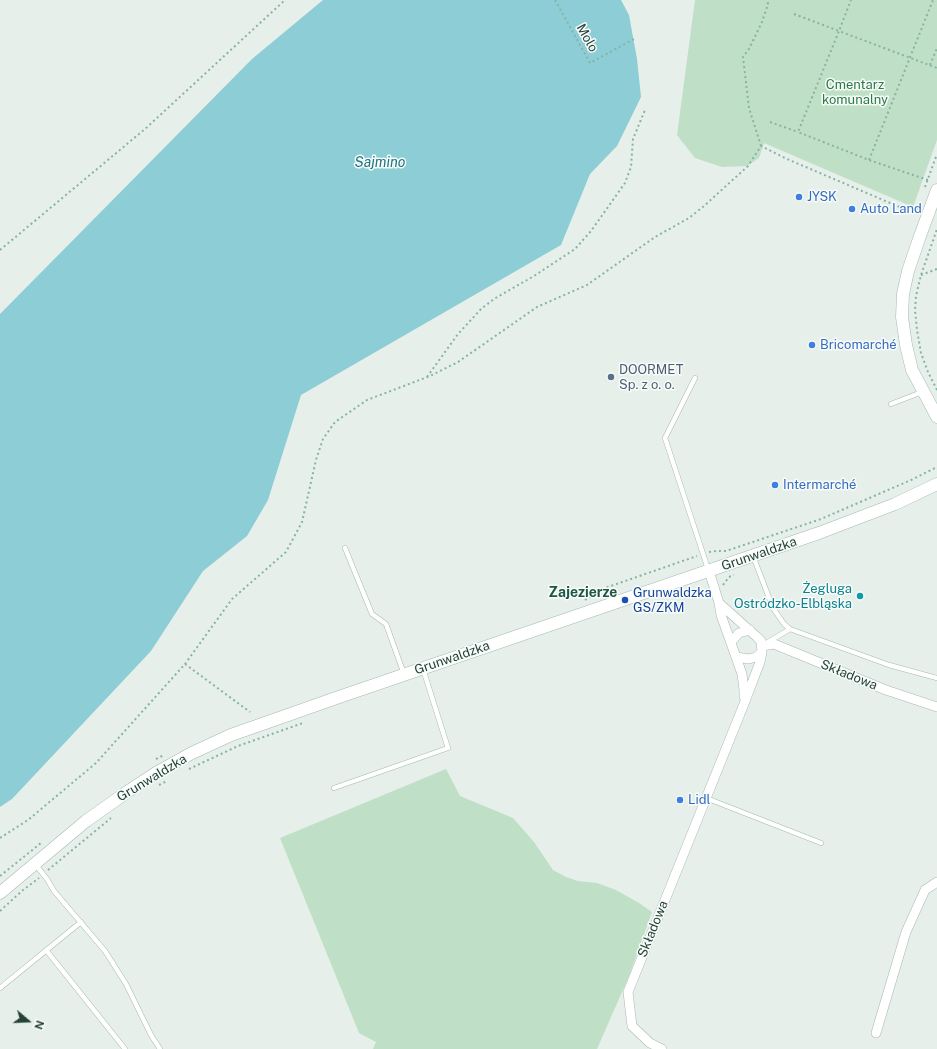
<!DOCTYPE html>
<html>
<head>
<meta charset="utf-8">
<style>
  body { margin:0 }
  #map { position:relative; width:937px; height:1049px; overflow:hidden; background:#e6efea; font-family:"Public Sans",sans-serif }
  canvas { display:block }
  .north { position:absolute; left:8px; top:1001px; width:40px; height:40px; -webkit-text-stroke:3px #f7fbf9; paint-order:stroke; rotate:109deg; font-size:11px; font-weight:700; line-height:16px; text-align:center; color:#244238 }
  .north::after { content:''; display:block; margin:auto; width:14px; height:18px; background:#244238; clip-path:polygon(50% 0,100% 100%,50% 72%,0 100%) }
</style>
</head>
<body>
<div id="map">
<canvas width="937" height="1049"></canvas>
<div class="north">N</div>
</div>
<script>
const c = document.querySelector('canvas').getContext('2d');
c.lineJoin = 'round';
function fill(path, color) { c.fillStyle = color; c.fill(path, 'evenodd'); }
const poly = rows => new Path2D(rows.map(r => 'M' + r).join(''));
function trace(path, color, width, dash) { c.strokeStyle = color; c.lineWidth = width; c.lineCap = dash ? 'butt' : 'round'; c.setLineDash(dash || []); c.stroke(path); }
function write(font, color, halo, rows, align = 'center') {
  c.font = font + ' "Public Sans",sans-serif'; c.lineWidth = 3; c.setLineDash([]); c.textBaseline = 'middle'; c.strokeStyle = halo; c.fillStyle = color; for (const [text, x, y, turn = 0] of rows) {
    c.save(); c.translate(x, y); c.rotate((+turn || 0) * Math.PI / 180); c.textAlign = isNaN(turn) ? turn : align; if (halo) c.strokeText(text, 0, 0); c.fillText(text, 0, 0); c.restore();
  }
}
fill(poly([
  [695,0,937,0,937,140,913,207,764,143,759,158,747,166,722,167,695,158,677,135],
  [446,769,460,796,513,818,534,842,553,870,566,877,578,881,597,883,616,890,639,903,652,912,629,976,597,1049,373,1049,376,1042,359,1033,280,838]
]), '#bfe0c6');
fill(poly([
  [323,0,621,0,629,15,637,59,641,97,617,146,590,174,561,245,301,395,268,500,247,536,203,571,151,651,12,799,0,807,0,314,252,59]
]), '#8dcdd5');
const lane = poly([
  [695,378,665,438,708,569],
  [891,404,922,392],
  [345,548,372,614,386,624,404,674],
  [753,556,773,608,784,624,790,629,889,665,937,678],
  [768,642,790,629],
  [334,788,448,748,423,669],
  [706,798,821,843],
  [35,864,47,879,54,891,105,951,126,984,151,1035,160,1049],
  [46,950,125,1049],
  [0,988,81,922]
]);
const street = poly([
  [709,571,719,603,721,615,742,674,744,690,744,697],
  [731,642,739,633,750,630],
  [762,646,774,644,886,690,937,707],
  [736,657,749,659,756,657,762,652],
  [876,1033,906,932,925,890,937,882],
  [662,1049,650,1043,632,1026,628,992,744,704,760,662,762,652,761,641,757,637,719,603]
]);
const secondary = poly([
  [937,190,920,236,908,271,903,294,902,317,906,345,912,370,937,417],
  [0,893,86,821,127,792,156,773,192,753,231,735,339,697,819,533,895,504,937,484]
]);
trace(lane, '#a8b8b1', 5.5);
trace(street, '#a8b8b1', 10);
trace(secondary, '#a4bbb2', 13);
trace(poly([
  [555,0,590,63,634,39],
  [794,14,839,31,851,0],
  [930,65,937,48],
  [770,122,798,132],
  [761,146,749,108,743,57,749,49,762,22,768,4,767,0],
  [869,160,933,0],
  [928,180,869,160,798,132,839,31,937,68],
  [925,187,937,154],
  [0,250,145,129,285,0],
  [921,275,937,269],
  [427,377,458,334,481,309,494,299,534,276,575,249,591,231,625,183,631,167,633,139,645,110],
  [937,390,928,372,921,353,917,330,915,310,916,296,921,275,937,229],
  [709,552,717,551,726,551,821,519,911,480,937,467],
  [723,585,729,577,734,575],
  [678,594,705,590],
  [585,600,605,588,697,556],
  [185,664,250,712],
  [156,759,164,755],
  [189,769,238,746,303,723],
  [159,785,167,781],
  [0,838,28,820,96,763,185,664,232,599,286,552,302,522,316,460,323,439,335,422,367,400,430,376,458,362,537,307,587,285,655,237,689,218,704,206,748,166,761,146,787,159,909,211,914,211,918,208],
  [48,870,111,818],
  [0,876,41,843],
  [0,911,23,890,39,878]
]), '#86b3a3', 2, [2, 3]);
trace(lane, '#fff', 4.5);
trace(street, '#fff', 9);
trace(secondary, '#fff', 12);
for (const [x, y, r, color] of [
  [799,197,4,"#3f7fe0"],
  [852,209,4,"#3f7fe0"],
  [812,345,4,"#3f7fe0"],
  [611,377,4,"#5c6f8a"],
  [775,485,4,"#3f7fe0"],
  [860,596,4,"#0f9aa8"],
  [625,600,4,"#1a4fb4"],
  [680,800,4,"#3f7fe0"]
]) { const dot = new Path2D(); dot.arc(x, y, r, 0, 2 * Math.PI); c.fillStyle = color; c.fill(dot); trace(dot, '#f7fbf9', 1.5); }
write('13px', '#244238', '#f7fbf9', [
  ["Molo",587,38,61],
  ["Grunwaldzka",759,554,-19],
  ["Grunwaldzka",452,658,-19],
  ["Składowa",849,675,22],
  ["Grunwaldzka",152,778,-31],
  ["Składowa",653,929,-68]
]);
write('13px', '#2c7b47', '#f7fbf9', [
  ["Cmentarz",855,85],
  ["komunalny",855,100]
]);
write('13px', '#366cbe', '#f7fbf9', [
  ["JYSK",807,197],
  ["Auto Land",860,209],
  ["Bricomarché",820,345],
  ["Intermarché",783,485],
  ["Lidl",688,800]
], 'left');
write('13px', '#4e5e75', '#f7fbf9', [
  ["DOORMET",619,370],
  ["Sp. z o. o.",619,385]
], 'left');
write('13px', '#0d838f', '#f7fbf9', [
  ["Żegluga",852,589],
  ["Ostródzko-Elbląska",852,604]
], 'right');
write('13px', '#164399', '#f7fbf9', [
  ["Grunwaldzka",633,593],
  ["GS/ZKM",633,608]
], 'left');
write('italic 14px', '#1b7581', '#f7fbf9', [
  ["Sajmino",380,163]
]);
write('bold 14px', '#1e5645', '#f7fbf9', [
  ["Zajezierze",583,593]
]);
</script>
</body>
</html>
